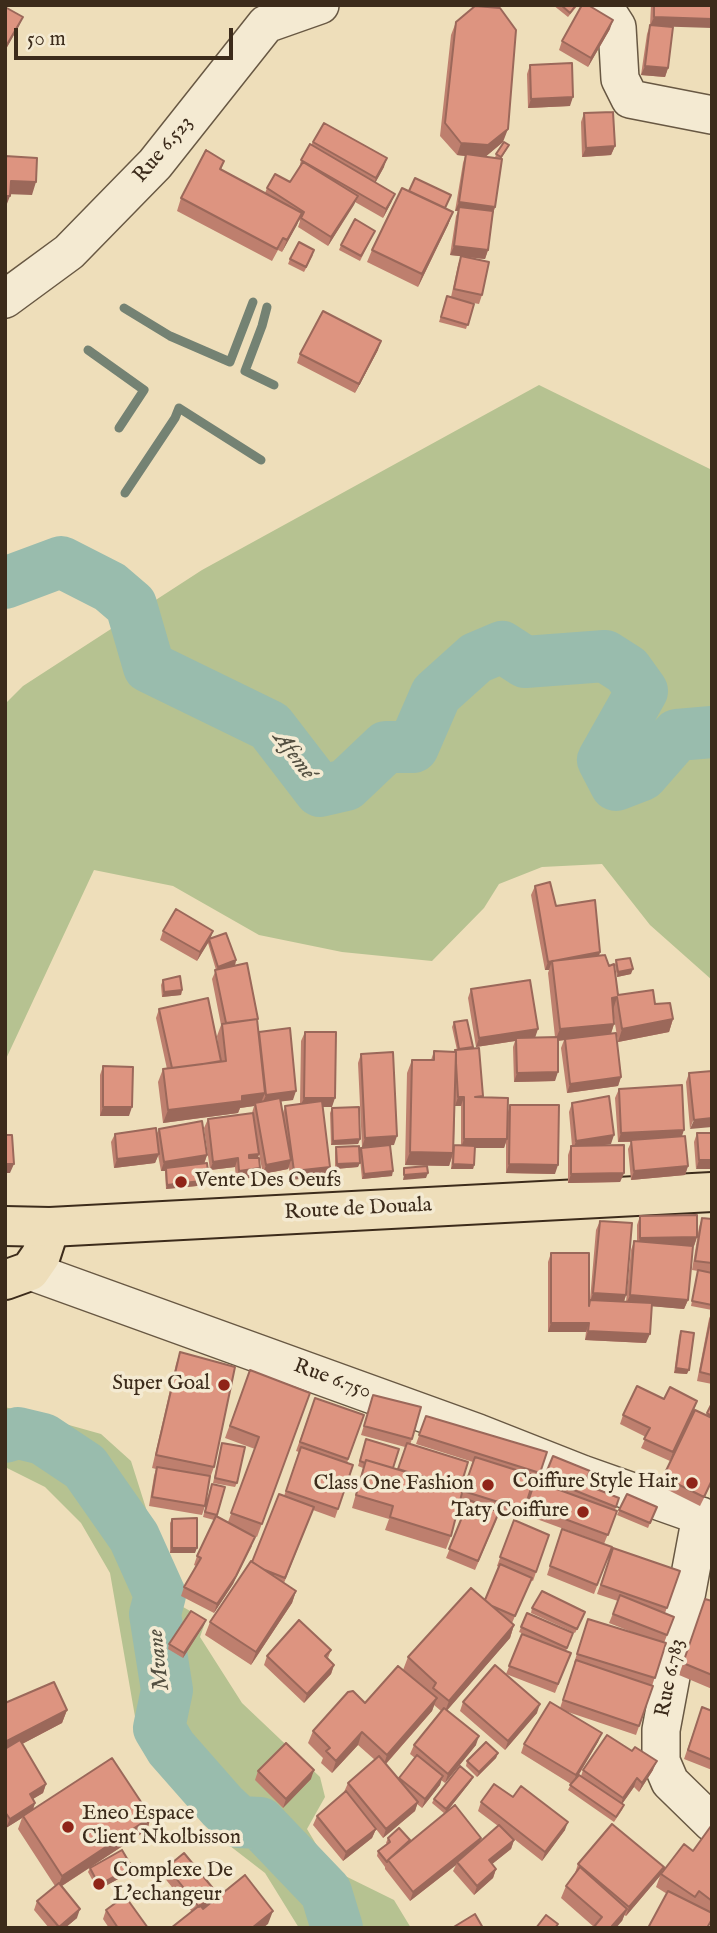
<!DOCTYPE html>
<html>
<head>
<meta charset="utf-8">
<style>
  body { margin:0 }
  #map { position:relative; width:717px; height:1933px; overflow:hidden; background:#eedeba; font-family:"IM FELL English",serif }
  canvas { display:block }
  .frame { position:absolute; inset:0; border:7px solid #3c2b1b; pointer-events:none }
  .scale { position:absolute; left:14px; top:28px; width:219px; height:32px; box-sizing:border-box; border:4px solid #3c2b1b; border-top:0; padding-left:9px; font-size:21px; line-height:24px; white-space:nowrap; color:#3c2b1b; -webkit-text-stroke:5px #f4ead2; paint-order:stroke }
</style>
</head>
<body>
<div id="map">
<canvas width="717" height="1933"></canvas>
<div class="frame"></div>
<div class="scale">50 m</div>
</div>
<script>
const c = document.querySelector('canvas').getContext('2d');
c.lineJoin = 'round';
function fill(path, color) { c.fillStyle = color; c.fill(path, 'evenodd'); }
const poly = rows => new Path2D(rows.map(r => 'M' + r).join(''));
function trace(path, color, width, dash) { c.strokeStyle = color; c.lineWidth = width; c.lineCap = dash ? 'butt' : 'round'; c.setLineDash(dash || []); c.stroke(path); }
function write(font, color, halo, rows, align = 'center') {
  c.font = font + ' "IM FELL English",serif'; c.lineWidth = 7; c.setLineDash([]); c.textBaseline = 'middle'; c.strokeStyle = halo; c.fillStyle = color; for (const [text, x, y, turn = 0] of rows) {
    c.save(); c.translate(x, y); c.rotate((+turn || 0) * Math.PI / 180); c.textAlign = isNaN(turn) ? turn : align; if (halo) c.strokeText(text, 0, 0); c.fillText(text, 0, 0); c.restore();
  }
}
fill(poly([
  [539,385,712,470,712,980,650,925,602,864,542,867,499,884,484,908,432,961,342,952,259,935,173,886,94,870,5,1061,5,704,23,686,202,570],
  [5,1407,101,1434,131,1461,176,1603,206,1620,200,1637,242,1703,320,1777,325,1797,307,1829,331,1869,394,1900,411,1928,299,1928,265,1873,221,1839,137,1728,110,1573,81,1523,45,1487,5,1467]
]), '#b6c291');
trace(poly([
  [267,307,262,326,245,371,274,385],
  [124,308,170,336,230,362,253,302],
  [88,350,144,390,119,428],
  [125,493,175,418,179,408,261,460]
]), '#748273', 9);
trace(poly([
  [5,583,61,562,110,587,131,605,149,667,270,726,320,791,346,785,386,747,413,747,436,694,476,658,502,647,525,662,605,656,627,670,642,691,603,760,616,785,642,775,677,735,712,732],
  [5,1437,18,1433,43,1439,85,1467,134,1537,160,1595,155,1614,167,1690,159,1728,171,1748,222,1806,239,1822,260,1823,326,1892,337,1928]
]), '#99bcad', 52);
const minor = poly([
  [603,5,617,27,620,79,630,99,712,115],
  [5,299,69,252,155,164,266,24,320,5],
  [30,1271,478,1433,582,1474,712,1520],
  [701,1516,661,1730,661,1761,670,1782,712,1823]
]);
const major = poly([
  [5,1280,30,1271,41,1255,50,1227]
]);
const highway = poly([
  [5,1226,50,1227,712,1192]
]);
trace(minor, '#685843', 40);
trace(major, '#3c2b1b', 42);
trace(highway, '#3c2b1b', 42);
trace(minor, '#f4ead2', 37);
trace(major, '#eedeba', 38);
trace(highway, '#eedeba', 38);
fill(poly([
  [553,5,578,5,568,17],
  [651,5,712,5,660,26,668,68,665,77,641,75,647,34,650,25],
  [456,22,503,142,485,157,495,158,496,154,507,149,501,159,495,207,493,214,488,250,485,259,463,257,482,295,479,304,463,301,474,304,466,329,439,322,447,296,451,297,458,265,461,256,450,255,456,216,458,211,455,211,463,163,465,156,457,155,440,136,451,35],
  [610,29,588,67,559,50,562,41],
  [530,65,570,106,528,108,527,74],
  [584,113,615,146,611,155,582,157,581,122],
  [313,142,384,167,375,183,395,194,391,203,383,218,355,202,328,246,298,227,300,221,299,220,282,252,278,250,272,261,177,211,181,198,224,161,221,170,265,193,267,188,290,182,299,169,301,160],
  [409,191,453,212,448,225,418,287,367,262,372,250],
  [375,231,360,261,339,250,341,245],
  [313,255,304,272,288,264,290,259],
  [378,350,355,393,297,363,300,354],
  [535,886,556,906,600,952,599,956,618,995,655,1004,673,1019,669,1032,618,1042,614,1018,614,1024,611,1034,621,1077,618,1086,567,1093,561,1048,564,1040,558,1041,555,1081,514,1082,513,1047,515,1041,476,1047,468,998,471,989,535,1038,555,1037,548,973,549,970,545,970,531,895],
  [163,931,213,931,210,938,236,960,235,965,227,968,258,1019,257,1022,258,1033,293,1100,280,1101,283,1113,285,1106,300,1104,301,1041,305,1032,332,1107,322,1107,326,1176,290,1180,289,1167,288,1169,263,1174,259,1154,258,1158,260,1168,256,1177,236,1180,235,1167,210,1170,204,1128,208,1119,252,1113,254,1106,240,1108,238,1113,163,1123,158,1082,163,1069,167,1069,156,1018,159,1009,219,1052,217,1036,221,1025,212,979,216,970,208,943,208,942,197,961,160,940],
  [616,960,631,974,617,977,615,965],
  [163,980,182,990,181,995,162,997,161,985],
  [454,1022,473,1047,472,1049,483,1096,482,1097,508,1112,510,1105,555,1174,506,1173,506,1142,504,1148,475,1148,474,1165,473,1169,451,1169,452,1157,449,1166,405,1165,407,1073,412,1060,431,1060,434,1051,454,1052,457,1050,452,1027],
  [455,1106,461,1106,461,1145,454,1146],
  [361,1054,394,1145,390,1145,392,1176,362,1179,360,1159,358,1167,335,1169,335,1152,336,1147,359,1151,361,1148,362,1147,358,1063],
  [103,1066,129,1116,100,1116,100,1075],
  [712,1071,690,1129,686,1082,689,1073],
  [619,1089,682,1136,688,1166,685,1175,631,1180,628,1149,631,1142,618,1142,615,1098],
  [572,1103,611,1144,601,1145,624,1173,620,1182,568,1183,568,1155,571,1146,572,1146,569,1112],
  [332,1108,360,1139,358,1144,331,1145,330,1113],
  [159,1129,207,1155,204,1164,207,1185,166,1189,165,1171,161,1171,158,1155,155,1163,114,1168,111,1142,115,1134,156,1135],
  [697,1133,712,1133,696,1169,694,1142],
  [640,1216,697,1237,694,1246,693,1246,688,1300,684,1309,651,1306,646,1343,585,1340,586,1332,548,1332,548,1262,551,1253,589,1304,590,1300,596,1230,600,1221,626,1295,624,1302,626,1302,631,1250,634,1241,637,1241,637,1225],
  [702,1218,712,1219,712,1310,691,1306,698,1271,692,1270,699,1227],
  [712,1311,712,1384,697,1381,709,1319],
  [681,1331,687,1374,674,1373,679,1336],
  [180,1352,214,1467,210,1478,205,1506,202,1515,149,1506,154,1476,156,1469,152,1468,176,1364],
  [250,1370,310,1393,257,1537,248,1533,252,1546,233,1584,214,1613,181,1596,184,1587,196,1566,194,1565,197,1556,214,1520,203,1517,210,1489,217,1516,228,1522,255,1449,225,1438],
  [373,1395,412,1439,410,1445,460,1488,461,1497,473,1462,416,1444,426,1416,547,1452,537,1482,533,1480,520,1519,498,1512,496,1521,475,1570,446,1558,469,1502,460,1500,451,1536,446,1549,385,1530,389,1519,352,1508,363,1468,358,1466,366,1439,393,1468,398,1470,405,1447,361,1435],
  [315,1398,364,1415,347,1463,353,1465,335,1518,313,1510,284,1583,296,1591,292,1603,251,1665,205,1635,210,1622,252,1562,284,1496,299,1452,296,1451],
  [664,1399,694,1410,670,1461,641,1448,646,1437,620,1424,623,1415],
  [712,1403,712,1482,700,1506,660,1486,663,1477,706,1415],
  [222,1443,237,1483,235,1487,213,1483],
  [553,1456,585,1484,619,1498,615,1510,617,1511,604,1544,612,1547,594,1594,547,1575,562,1529,602,1543,523,1514,535,1481,542,1484],
  [627,1494,657,1507,648,1528,617,1515],
  [172,1519,195,1553,170,1553,170,1523],
  [514,1520,549,1535,533,1581,531,1580,512,1623,514,1625,510,1638,447,1710,476,1745,445,1783,441,1780,440,1785,422,1808,417,1804,415,1811,383,1838,376,1829,372,1838,343,1861,313,1825,317,1816,344,1792,348,1783,375,1760,358,1745,332,1773,321,1763,323,1758,308,1743,313,1731,365,1703,403,1670,408,1657,485,1600,499,1567,497,1566],
  [434,1705,441,1711,414,1745,410,1754,415,1758,399,1779,386,1764,432,1711],
  [613,1548,680,1571,665,1613,674,1617,664,1643,666,1643,652,1686,653,1686,636,1735,562,1710,602,1733,598,1742,577,1778,581,1776,583,1770,653,1770,639,1792,634,1787,622,1804,624,1805,622,1810,614,1822,568,1790,571,1784,521,1753,524,1744,560,1708,575,1664,574,1663,588,1619,642,1636,609,1623,618,1601,597,1594],
  [705,1599,712,1601,712,1689,679,1675],
  [532,1608,584,1616,575,1633,531,1613],
  [527,1613,573,1633,566,1651,571,1653,555,1693,506,1674,522,1634,540,1641,519,1632],
  [204,1625,183,1658,168,1649,169,1644],
  [331,1650,328,1658,334,1665,331,1674,304,1703,264,1665,267,1656],
  [463,1702,537,1713,505,1750,460,1711],
  [5,1703,67,1710,62,1723,22,1744,46,1784,43,1793,33,1799,35,1803,33,1810,151,1817,147,1830,62,1886,77,1918,65,1928,49,1928,34,1910,37,1901,55,1886,18,1829,22,1818,6,1828,5,1826],
  [702,1707,712,1711,712,1770,684,1759],
  [498,1753,496,1758,477,1777,466,1766,467,1761],
  [258,1771,311,1779,283,1808,255,1780],
  [471,1781,445,1814,432,1803,434,1799],
  [481,1802,565,1830,542,1861,509,1835,514,1840,511,1849,492,1864,496,1869,493,1878,474,1895,453,1871,456,1865,410,1901,385,1869,385,1867,377,1856,378,1851,387,1844,386,1843,388,1838,409,1843,481,1838,480,1842,498,1826,478,1811],
  [712,1826,712,1922,656,1887,660,1876,626,1916,624,1915,622,1921,594,1927,561,1898,566,1886,575,1873,578,1864,664,1867,661,1874,693,1851],
  [132,1867,131,1872,98,1890,88,1872,90,1868],
  [167,1867,216,1892,213,1901,268,1924,192,1912,163,1876],
  [106,1910,148,1928,109,1928,103,1919]
]), '#be7f6e');
fill(poly([
  [23,17,19,26,5,51,5,48],
  [654,17,712,19,712,28,650,26],
  [613,20,610,29,588,67,591,58],
  [645,66,668,68,665,77,641,75],
  [573,97,570,106,528,108,531,99],
  [508,129,503,142,484,158,457,155,461,143],
  [615,146,611,155,582,157,586,148],
  [387,158,384,167,373,187,376,178],
  [11,181,36,182,32,195,6,194],
  [395,194,391,203,383,218,386,209],
  [5,196,10,196,5,209],
  [358,196,354,205,328,246,331,237],
  [459,202,495,207,492,216,459,207,458,211,455,211],
  [453,212,448,225,418,287,422,274],
  [302,213,297,225,282,252,287,240],
  [454,246,488,250,485,259,450,255],
  [381,341,378,350,355,393,359,384],
  [213,931,210,940,197,961,200,952],
  [600,952,597,961,552,961],
  [236,960,235,965,216,972,218,967],
  [552,961,549,970,545,970,548,962],
  [633,969,631,974,617,977,618,972],
  [182,990,181,995,162,997,164,992],
  [617,997,613,1010,612,998],
  [673,1019,669,1032,618,1042,622,1029],
  [614,1024,610,1036,555,1041,560,1029],
  [538,1029,535,1038,516,1038,515,1041,476,1047,479,1038],
  [558,1072,555,1081,514,1082,517,1073],
  [621,1077,618,1086,567,1093,570,1084],
  [296,1091,293,1100,262,1104,266,1095],
  [265,1093,260,1105,255,1103,254,1106,240,1108,238,1113,163,1123,168,1110,242,1096],
  [458,1097,464,1097,461,1106,455,1106],
  [304,1098,335,1098,332,1107,300,1107],
  [103,1107,132,1107,129,1116,100,1116],
  [712,1118,712,1127,690,1129,694,1120],
  [684,1130,681,1139,618,1142,621,1133],
  [614,1135,611,1144,573,1150,576,1141],
  [397,1136,394,1145,362,1147,365,1138],
  [360,1139,358,1144,331,1145,333,1141],
  [464,1139,507,1139,504,1148,461,1148],
  [410,1152,453,1153,449,1166,405,1165],
  [159,1154,155,1163,114,1168,117,1159],
  [259,1154,256,1163,246,1164,249,1155],
  [207,1155,204,1164,166,1168,165,1171,161,1171,164,1162],
  [238,1158,235,1167,210,1170,213,1162],
  [291,1160,288,1169,263,1174,266,1165],
  [699,1160,712,1160,712,1169,696,1169],
  [360,1163,358,1167,335,1169,337,1164],
  [5,1164,14,1164,10,1173,5,1173],
  [453,1164,474,1165,473,1169,451,1169],
  [509,1164,558,1165,555,1174,506,1173],
  [688,1166,685,1175,631,1180,634,1171],
  [330,1167,326,1176,290,1180,294,1171],
  [260,1168,256,1177,236,1180,239,1171],
  [393,1171,392,1176,362,1179,364,1174],
  [428,1173,426,1178,403,1180,404,1175],
  [624,1173,620,1182,568,1183,571,1174],
  [209,1180,207,1185,166,1189,167,1185],
  [697,1237,694,1246,637,1247,640,1238],
  [593,1293,626,1295,623,1304,590,1302],
  [630,1295,688,1300,684,1309,626,1304],
  [551,1323,589,1323,586,1332,548,1332],
  [588,1331,650,1334,646,1343,585,1340],
  [676,1368,689,1370,687,1374,674,1373],
  [697,1401,694,1410,670,1461,673,1452],
  [255,1537,233,1584,214,1613,217,1604],
  [172,1548,197,1548,195,1553,170,1553],
  [296,1591,292,1603,251,1665,256,1652],
  [206,1620,204,1625,183,1658,184,1653],
  [514,1625,510,1638,444,1714,449,1701],
  [334,1665,331,1674,304,1703,307,1694],
  [437,1698,432,1711,383,1767,387,1755],
  [540,1704,537,1713,505,1750,508,1741],
  [67,1710,62,1723,5,1753,5,1742],
  [362,1732,358,1745,332,1773,336,1761],
  [602,1733,598,1742,573,1784,576,1775],
  [479,1736,476,1745,445,1783,448,1774],
  [498,1753,496,1758,477,1777,479,1772],
  [657,1761,653,1770,639,1792,642,1783],
  [314,1770,311,1779,283,1808,286,1799],
  [443,1776,440,1785,422,1808,425,1799],
  [473,1777,471,1781,445,1814,446,1809],
  [637,1778,634,1787,620,1807,623,1798],
  [46,1784,43,1793,26,1803,30,1794],
  [418,1802,415,1811,383,1838,386,1829],
  [35,1803,32,1812,23,1816,22,1818,6,1828,10,1819],
  [151,1817,147,1830,57,1889,62,1876],
  [568,1822,565,1830,542,1861,545,1852],
  [376,1829,372,1838,343,1861,346,1852],
  [481,1838,478,1847,457,1862,456,1865,410,1901,413,1892],
  [514,1840,511,1849,486,1869,489,1860],
  [132,1867,131,1872,98,1890,99,1885],
  [664,1867,660,1876,626,1916,629,1907],
  [496,1869,493,1878,474,1895,477,1886],
  [216,1892,213,1901,195,1915,199,1907],
  [80,1909,77,1918,65,1928,59,1928],
  [627,1909,622,1921,616,1928,611,1928],
  [273,1911,268,1924,263,1928,252,1928]
]), '#9b685a');
const building = poly([
  [561,5,576,5,570,13,561,5],
  [582,5,588,5,613,20,591,58,562,41,582,5],
  [654,5,712,5,712,19,654,17,654,5],
  [475,6,500,8,516,30,508,129,488,145,461,143,445,123,456,22,475,6],
  [5,7,23,17,5,48,5,7],
  [650,25,673,27,668,68,645,66,650,25],
  [572,63,573,97,531,99,530,65,572,63],
  [613,112,615,146,586,148,584,113,613,112],
  [324,123,387,158,376,178,313,142,324,123],
  [504,142,509,145,501,157,496,154,504,142],
  [310,144,395,194,386,209,301,160,310,144],
  [206,150,224,161,220,169,302,213,287,240,283,238,277,249,181,198,206,150],
  [466,154,502,159,495,207,459,202,466,154],
  [5,156,37,158,36,182,11,181,10,196,5,196,5,156],
  [303,162,358,196,331,237,301,218,304,212,267,188,275,174,290,182,303,162],
  [415,178,451,195,445,208,409,191,415,178],
  [402,188,453,212,422,274,372,250,402,188],
  [459,207,493,211,488,250,454,246,459,207],
  [355,219,375,231,361,256,341,245,355,219],
  [299,242,314,250,306,267,290,259,299,242],
  [461,256,489,262,482,295,454,289,461,256],
  [447,296,474,304,468,325,441,317,447,296],
  [323,311,381,341,359,384,300,354,323,311],
  [550,882,556,906,595,900,600,952,548,962,535,886,550,882],
  [176,909,213,931,200,952,163,931,176,909],
  [226,933,236,960,218,967,209,939,226,933],
  [605,955,609,966,614,964,618,995,653,990,655,1004,670,1003,673,1019,622,1029,617,997,612,998,614,1024,560,1029,552,961,605,955],
  [630,958,633,969,618,972,616,960,630,958],
  [247,963,258,1019,226,1023,215,970,247,963],
  [180,976,182,990,164,992,163,980,180,976],
  [530,980,538,1029,479,1038,471,989,530,980],
  [208,998,221,1061,203,1064,172,1068,159,1009,208,998],
  [257,1019,265,1093,242,1096,242,1101,168,1110,163,1069,226,1061,222,1024,257,1019],
  [467,1020,473,1047,459,1049,454,1022,467,1020],
  [290,1028,296,1091,266,1095,259,1032,290,1028],
  [305,1032,336,1032,335,1098,304,1098,305,1032],
  [616,1033,621,1077,570,1084,565,1039,616,1033],
  [558,1037,558,1072,517,1073,516,1038,558,1037],
  [479,1048,483,1096,475,1097,508,1098,507,1139,464,1139,464,1097,458,1097,456,1063,456,1052,455,1050,479,1048],
  [434,1051,456,1052,453,1153,410,1152,412,1060,434,1060,434,1051],
  [393,1052,397,1136,365,1138,361,1054,393,1052],
  [103,1066,133,1067,132,1107,103,1107,103,1066],
  [712,1071,712,1118,694,1120,689,1073,712,1071],
  [682,1085,684,1130,621,1133,619,1089,682,1085],
  [609,1096,614,1135,576,1141,572,1103,609,1096],
  [280,1098,291,1160,266,1165,255,1103,280,1098],
  [322,1101,330,1167,294,1171,285,1106,322,1101],
  [510,1105,559,1105,558,1165,509,1164,510,1105],
  [359,1107,360,1139,333,1141,332,1108,359,1107],
  [253,1113,259,1154,249,1155,249,1158,259,1158,260,1168,239,1171,238,1158,213,1162,208,1119,253,1113],
  [202,1121,207,1155,164,1162,159,1129,202,1121],
  [156,1128,159,1154,117,1159,115,1134,156,1128],
  [697,1133,712,1133,712,1160,699,1160,697,1133],
  [5,1135,12,1135,14,1164,5,1164,5,1135],
  [685,1136,688,1166,634,1171,631,1140,685,1136],
  [390,1145,393,1171,364,1174,361,1148,390,1145],
  [454,1145,475,1146,474,1165,453,1164,454,1145],
  [624,1145,624,1173,571,1174,571,1146,624,1145],
  [359,1146,360,1163,337,1164,336,1147,359,1146],
  [207,1163,209,1180,167,1185,166,1168,207,1163],
  [427,1166,428,1173,404,1175,404,1168,427,1166],
  [697,1215,697,1237,640,1238,640,1216,697,1215],
  [702,1218,712,1219,712,1263,695,1261,702,1218],
  [600,1221,632,1223,626,1295,593,1293,600,1221],
  [634,1241,693,1246,688,1300,630,1295,634,1241],
  [551,1253,589,1253,589,1306,590,1300,652,1303,650,1334,588,1331,589,1323,551,1323,551,1253],
  [698,1270,712,1273,712,1305,692,1301,698,1270],
  [712,1312,712,1375,700,1372,712,1312],
  [681,1331,694,1333,689,1370,676,1368,681,1331],
  [180,1352,235,1367,214,1467,156,1455,180,1352],
  [250,1370,310,1393,262,1524,231,1513,259,1437,230,1426,250,1370],
  [637,1386,664,1399,670,1387,697,1401,673,1452,644,1439,650,1428,623,1415,637,1386],
  [373,1395,421,1407,412,1439,364,1426,373,1395],
  [315,1398,364,1415,348,1459,300,1442,315,1398],
  [712,1403,712,1416,707,1413,712,1403],
  [695,1410,712,1418,712,1480,704,1497,663,1477,695,1410],
  [426,1416,547,1452,540,1473,419,1435,426,1416],
  [366,1439,399,1449,393,1468,366,1460,365,1463,360,1461,366,1439],
  [222,1443,245,1447,237,1483,215,1478,222,1443],
  [407,1443,468,1462,460,1488,398,1469,407,1443],
  [301,1447,353,1465,338,1509,286,1491,301,1447],
  [553,1456,590,1471,584,1484,619,1498,616,1507,544,1478,553,1456],
  [475,1457,535,1476,524,1510,463,1491,475,1457],
  [366,1460,463,1489,451,1536,390,1517,393,1506,356,1495,366,1460],
  [157,1467,210,1476,205,1506,152,1497,157,1467],
  [535,1481,617,1511,608,1535,527,1505,535,1481],
  [212,1484,225,1487,217,1515,205,1512,212,1484],
  [279,1494,314,1507,285,1578,265,1570,252,1562,279,1494],
  [627,1494,657,1507,650,1523,619,1510,627,1494],
  [469,1500,499,1512,478,1561,449,1549,469,1500],
  [216,1516,255,1537,236,1576,217,1604,184,1587,201,1558,197,1556,216,1516],
  [197,1518,197,1548,172,1548,172,1519,197,1518],
  [514,1520,549,1535,536,1572,500,1557,514,1520],
  [562,1529,612,1547,597,1585,550,1566,562,1529],
  [613,1548,680,1571,667,1608,601,1585,613,1548],
  [251,1561,296,1591,256,1652,210,1622,251,1561],
  [500,1564,532,1578,515,1616,492,1606,485,1600,500,1564],
  [471,1588,514,1625,449,1701,433,1688,436,1683,408,1657,471,1588],
  [542,1591,585,1612,577,1629,532,1608,542,1591],
  [620,1595,674,1617,667,1635,613,1614,620,1595],
  [705,1599,712,1601,712,1675,683,1663,705,1599],
  [191,1611,206,1620,184,1653,169,1644,191,1611],
  [527,1613,573,1633,567,1648,521,1627,527,1613],
  [588,1619,666,1643,655,1678,577,1654,588,1619],
  [299,1620,331,1650,325,1656,334,1665,307,1694,267,1656,299,1620],
  [522,1634,571,1653,558,1684,509,1666,522,1634],
  [576,1660,653,1686,639,1726,563,1700,576,1660],
  [495,1665,540,1704,508,1741,463,1702,495,1665],
  [398,1666,437,1698,387,1755,362,1732,336,1761,326,1751,330,1748,313,1731,348,1692,353,1691,365,1703,398,1666],
  [54,1682,67,1710,5,1742,5,1703,54,1682],
  [550,1702,602,1733,576,1775,524,1744,550,1702],
  [702,1707,712,1711,712,1760,688,1750,702,1707],
  [444,1708,479,1736,448,1774,414,1745,444,1708],
  [607,1735,632,1751,635,1747,657,1761,642,1783,637,1778,623,1798,583,1770,607,1735],
  [20,1740,46,1784,30,1794,35,1803,10,1819,5,1812,5,1749,20,1740],
  [486,1742,498,1753,479,1772,467,1761,486,1742],
  [286,1743,314,1770,286,1799,258,1771,286,1743],
  [417,1755,443,1776,425,1799,399,1778,417,1755],
  [379,1756,418,1802,386,1829,348,1783,379,1756],
  [112,1758,151,1817,62,1876,23,1816,112,1758],
  [460,1766,473,1777,446,1809,434,1799,460,1766],
  [579,1775,624,1805,616,1817,570,1785,579,1775],
  [494,1784,513,1797,521,1786,568,1822,545,1852,481,1802,494,1784],
  [346,1791,376,1829,346,1852,317,1816,346,1791],
  [455,1805,481,1838,413,1892,388,1860,455,1805],
  [612,1824,664,1867,629,1907,578,1864,612,1824],
  [499,1825,514,1840,489,1860,496,1869,477,1886,457,1862,499,1825],
  [711,1826,712,1826,712,1901,699,1891,695,1897,661,1874,684,1844,693,1851,711,1826],
  [399,1828,410,1840,388,1860,387,1862,378,1851,390,1842,388,1838,399,1828],
  [122,1850,132,1867,99,1885,90,1868,122,1850],
  [184,1853,216,1892,199,1907,167,1867,184,1853],
  [580,1867,627,1909,612,1926,614,1928,593,1928,602,1917,566,1886,580,1867],
  [245,1875,273,1911,252,1928,171,1928,200,1905,203,1909,245,1875],
  [59,1883,80,1909,59,1927,37,1901,59,1883],
  [668,1891,712,1913,712,1919,707,1928,648,1928,668,1891],
  [125,1896,148,1928,118,1928,106,1910,125,1896],
  [475,1914,483,1928,452,1928,475,1914],
  [546,1915,558,1924,555,1928,536,1928,546,1915]
]);
fill(building, '#dd9480');
trace(building, '#9b685a', 2);
for (const [x, y, r, color] of [
  [181,1182,7,"#8f2418"],
  [224,1385,7,"#8f2418"],
  [692,1483,7,"#8f2418"],
  [488,1485,7,"#8f2418"],
  [583,1512,7,"#8f2418"],
  [68,1827,7,"#8f2418"],
  [99,1884,7,"#8f2418"]
]) { const dot = new Path2D(); dot.arc(x, y, r, 0, 2 * Math.PI); c.fillStyle = color; c.fill(dot); trace(dot, '#f4ead2', 2.5); }
write('21px', '#3c2b1b', '#f4ead2', [
  ["Rue 6.523",164,150,-50],
  ["Route de Douala",358,1210,-3],
  ["Rue 6.750",332,1380,20],
  ["Rue 6.783",671,1678,-79]
]);
write('21px', '#3c2b1b', '#f4ead2', [
  ["Vente Des Oeufs",195,1182,"left"],
  ["Super Goal",210,1385],
  ["Coiffure Style Hair",678,1483],
  ["Class One Fashion",474,1485],
  ["Taty Coiffure",569,1512],
  ["Eneo Espace",82,1815,"left"],
  ["Client Nkolbisson",82,1839,"left"],
  ["Complexe De",113,1872,"left"],
  ["L'echangeur",113,1896,"left"]
], 'right');
write('italic 23px', '#534f40', '#f4ead2', [
  ["Afemé",293,756,53],
  ["Mvane",160,1660,-96]
]);
</script>
</body>
</html>
